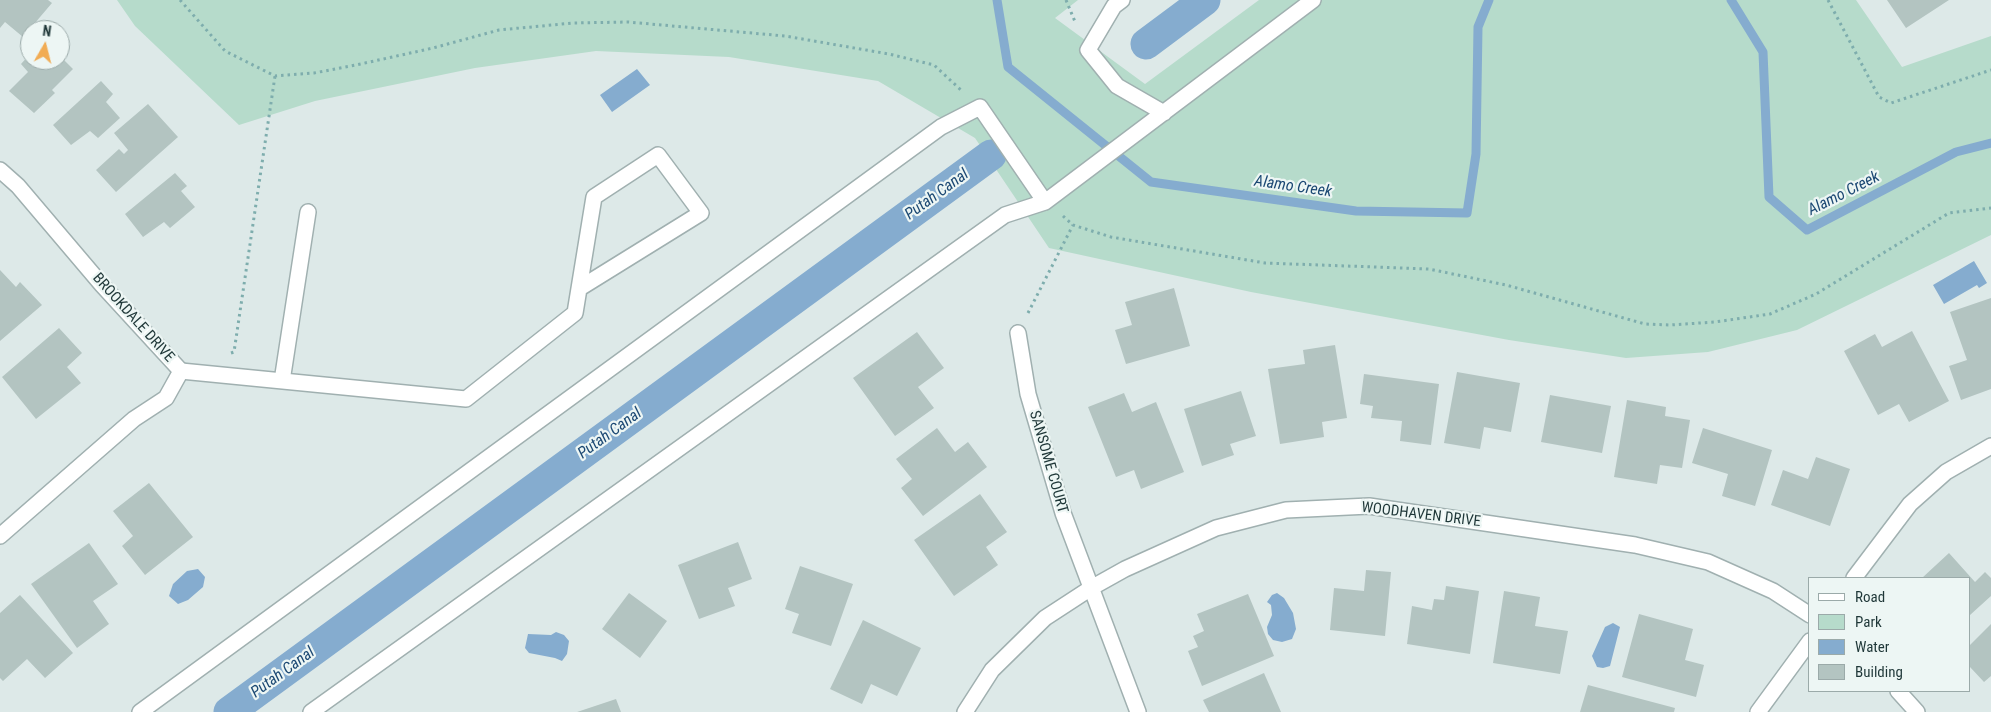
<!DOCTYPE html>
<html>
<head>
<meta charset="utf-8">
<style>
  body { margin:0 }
  #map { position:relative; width:1991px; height:712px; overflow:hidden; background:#dde9e8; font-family:"Roboto Condensed",sans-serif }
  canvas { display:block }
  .legend { position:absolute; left:1808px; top:577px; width:162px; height:115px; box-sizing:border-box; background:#edf6f4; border:1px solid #9baaa9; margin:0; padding:6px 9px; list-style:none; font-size:15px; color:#1f3738 }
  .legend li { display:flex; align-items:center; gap:10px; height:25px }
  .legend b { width:25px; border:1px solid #9baaa9 }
  .north { position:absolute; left:20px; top:20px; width:50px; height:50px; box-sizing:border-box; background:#edf6f4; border:1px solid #9baaa9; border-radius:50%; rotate:8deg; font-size:14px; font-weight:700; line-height:20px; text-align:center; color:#1f3738 }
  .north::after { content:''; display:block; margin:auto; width:18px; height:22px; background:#f1ac54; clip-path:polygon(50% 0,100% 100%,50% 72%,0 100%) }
</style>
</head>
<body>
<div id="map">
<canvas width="1991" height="712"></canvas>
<ul class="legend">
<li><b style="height:6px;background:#fff"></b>Road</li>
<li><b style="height:14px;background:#b6dbcb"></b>Park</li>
<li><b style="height:14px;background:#85accf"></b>Water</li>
<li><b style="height:14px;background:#b3c4c1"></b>Building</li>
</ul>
<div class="north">N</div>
</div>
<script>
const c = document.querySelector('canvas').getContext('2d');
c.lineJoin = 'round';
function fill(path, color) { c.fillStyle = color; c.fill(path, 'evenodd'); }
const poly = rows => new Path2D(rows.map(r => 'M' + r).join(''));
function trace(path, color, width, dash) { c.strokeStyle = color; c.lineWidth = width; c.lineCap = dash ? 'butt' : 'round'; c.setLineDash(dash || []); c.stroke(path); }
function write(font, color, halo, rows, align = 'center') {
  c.font = font + ' "Roboto Condensed",sans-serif'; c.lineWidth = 4.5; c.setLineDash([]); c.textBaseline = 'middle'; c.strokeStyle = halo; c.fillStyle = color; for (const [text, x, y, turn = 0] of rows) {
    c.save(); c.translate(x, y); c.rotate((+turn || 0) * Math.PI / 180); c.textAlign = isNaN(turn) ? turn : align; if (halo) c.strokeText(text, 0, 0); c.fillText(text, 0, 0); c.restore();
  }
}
fill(poly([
  [117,0,1078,0,1055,18,1145,84,1259,0,1856,0,1902,67,1991,36,1991,235,1797,330,1708,352,1626,358,1509,340,1251,292,1049,248,975,138,878,81,729,57,596,51,475,68,315,101,239,125,135,26]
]), '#b6dbcb');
fill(poly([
  [637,69,650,85,612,112,600,95],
  [1974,261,1987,283,1979,288,1977,285,1944,304,1933,285],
  [198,569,205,577,203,587,188,600,178,604,169,596,173,584,187,571],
  [1277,593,1284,598,1293,613,1296,629,1292,639,1282,642,1273,640,1268,634,1267,627,1272,615,1271,605,1267,602,1272,595],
  [1613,623,1620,627,1610,666,1603,668,1597,667,1592,656,1605,627],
  [556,632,564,635,569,641,567,654,562,661,555,658,529,653,525,648,528,634,551,635]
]), '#85accf');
trace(poly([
  [997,0,1008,67,1151,182,1356,211,1467,213,1476,154,1478,27,1489,0],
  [1731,0,1763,52,1769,197,1807,230,1956,152,1991,143]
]), '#85accf', 9);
trace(poly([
  [1146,44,1205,0],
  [229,712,991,155]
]), '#85accf', 31);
fill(poly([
  [0,0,48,0,52,3,23,37,5,22,0,28],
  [1887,0,1949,0,1906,28],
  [30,54,30,60,60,60,60,56,73,69,52,90,55,93,34,113,9,91,28,72,21,64],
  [101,81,113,94,106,102,120,118,98,138,90,131,71,145,53,125],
  [148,104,178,137,116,192,96,170,119,149,124,154,128,150,114,133],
  [175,173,187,186,181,191,195,207,170,228,164,222,143,237,125,214],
  [0,270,16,287,20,282,42,305,0,341],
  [1174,288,1190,346,1126,364,1115,330,1132,325,1125,302],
  [1991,298,1991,389,1961,400,1949,366,1967,360,1950,312],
  [59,328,82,353,67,367,81,383,36,419,2,377],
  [1912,331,1949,401,1909,422,1899,404,1878,415,1844,351,1875,334,1882,347],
  [917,332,944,368,918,387,934,408,895,436,853,378],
  [1335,345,1347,418,1322,422,1324,437,1280,444,1268,369,1305,364,1303,350],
  [1457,372,1520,383,1511,432,1484,427,1480,449,1444,443],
  [1364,374,1439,384,1431,445,1400,441,1402,421,1371,418,1373,406,1360,404],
  [1241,391,1256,436,1230,444,1234,455,1202,466,1184,409],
  [1124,393,1132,412,1156,402,1184,472,1141,489,1134,470,1116,477,1088,407],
  [1550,395,1611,406,1602,453,1541,442],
  [1627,400,1666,407,1665,416,1690,420,1682,468,1660,465,1657,484,1614,477],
  [937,428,955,452,968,442,987,467,923,516,901,488,912,479,896,459],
  [1703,428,1772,450,1755,506,1722,496,1728,474,1692,463],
  [1816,457,1850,469,1830,526,1771,505,1783,470,1808,479],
  [149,483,193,537,145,575,122,546,133,536,113,511],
  [980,494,1007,532,986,547,998,565,954,596,914,540],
  [738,542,752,579,728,588,735,606,699,619,678,565],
  [89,543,118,584,93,601,109,624,77,648,31,584],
  [1949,553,1975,582,1985,572,1991,578,1991,596,1970,615,1970,578,1922,578],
  [800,566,853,584,831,646,792,633,799,614,785,609],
  [1366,570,1391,572,1385,636,1330,630,1334,588,1364,591],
  [1446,586,1479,591,1470,654,1407,644,1412,606,1432,610,1434,599,1444,600],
  [1504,591,1540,597,1535,626,1568,631,1560,674,1493,663],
  [629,593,667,621,640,658,602,629],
  [1248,594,1274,656,1202,686,1188,651,1198,647,1193,636,1204,631,1197,614],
  [20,595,73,653,45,678,27,659,3,681,0,678,0,613],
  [1639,614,1693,629,1685,660,1704,665,1696,697,1622,677],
  [863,620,921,648,897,696,871,684,862,704,830,689],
  [1991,624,1991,676,1984,682,1970,667,1970,645],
  [1264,673,1281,712,1209,712,1203,700],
  [1588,685,1675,708,1674,712,1580,712],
  [616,699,621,712,577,712]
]), '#b3c4c1');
const service = poly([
  [1122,0,1114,6,1088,50,1117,86,1164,113],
  [181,371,466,399,575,313,594,197,658,155,701,213,580,288],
  [282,381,308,212],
  [140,712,941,127,980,107,1045,202],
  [311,712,1005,215,1045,202,1057,193,1313,0]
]);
const minor = poly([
  [0,170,18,186,102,285,181,371,166,398,134,419,0,536],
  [1018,333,1028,394,1063,513,1138,712],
  [1854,578,1910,504,1946,472,1991,446],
  [1898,691,1917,712],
  [965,712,992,670,1045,618,1091,588,1125,569,1216,528,1286,510,1369,506,1635,545,1708,562,1773,591,1810,615],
  [1758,712,1810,641]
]);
trace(service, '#a0b0b0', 18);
trace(minor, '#a0b0b0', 18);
trace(poly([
  [180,0,225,51,275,76,314,73,356,65,433,48,499,30,573,23,628,22,785,36,889,54,934,65,962,91],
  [1066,0,1076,24],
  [1828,0,1879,97,1891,103,1991,70],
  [1063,216,1073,225,1111,237,1265,263,1429,269,1506,285,1645,324,1670,325,1715,322,1770,314,1816,294,1949,213,1991,208],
  [1028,313,1073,225],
  [231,353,234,352,275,76]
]), '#7eadad', 3, [2.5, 4]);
trace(service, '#fff', 15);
trace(minor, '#fff', 15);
write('15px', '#1f3738', '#edf6f4', [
  ["BROOKDALE DRIVE",133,318,48],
  ["SANSOME COURT",1048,462,74],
  ["WOODHAVEN DRIVE",1421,515,7]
]);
write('italic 16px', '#1b4873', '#edf6f4', [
  ["Alamo Creek",1293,187,8],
  ["Alamo Creek",1844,194,-27],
  ["Putah Canal",937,195,-36],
  ["Putah Canal",610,434,-36],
  ["Putah Canal",283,673,-36]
]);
</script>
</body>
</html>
